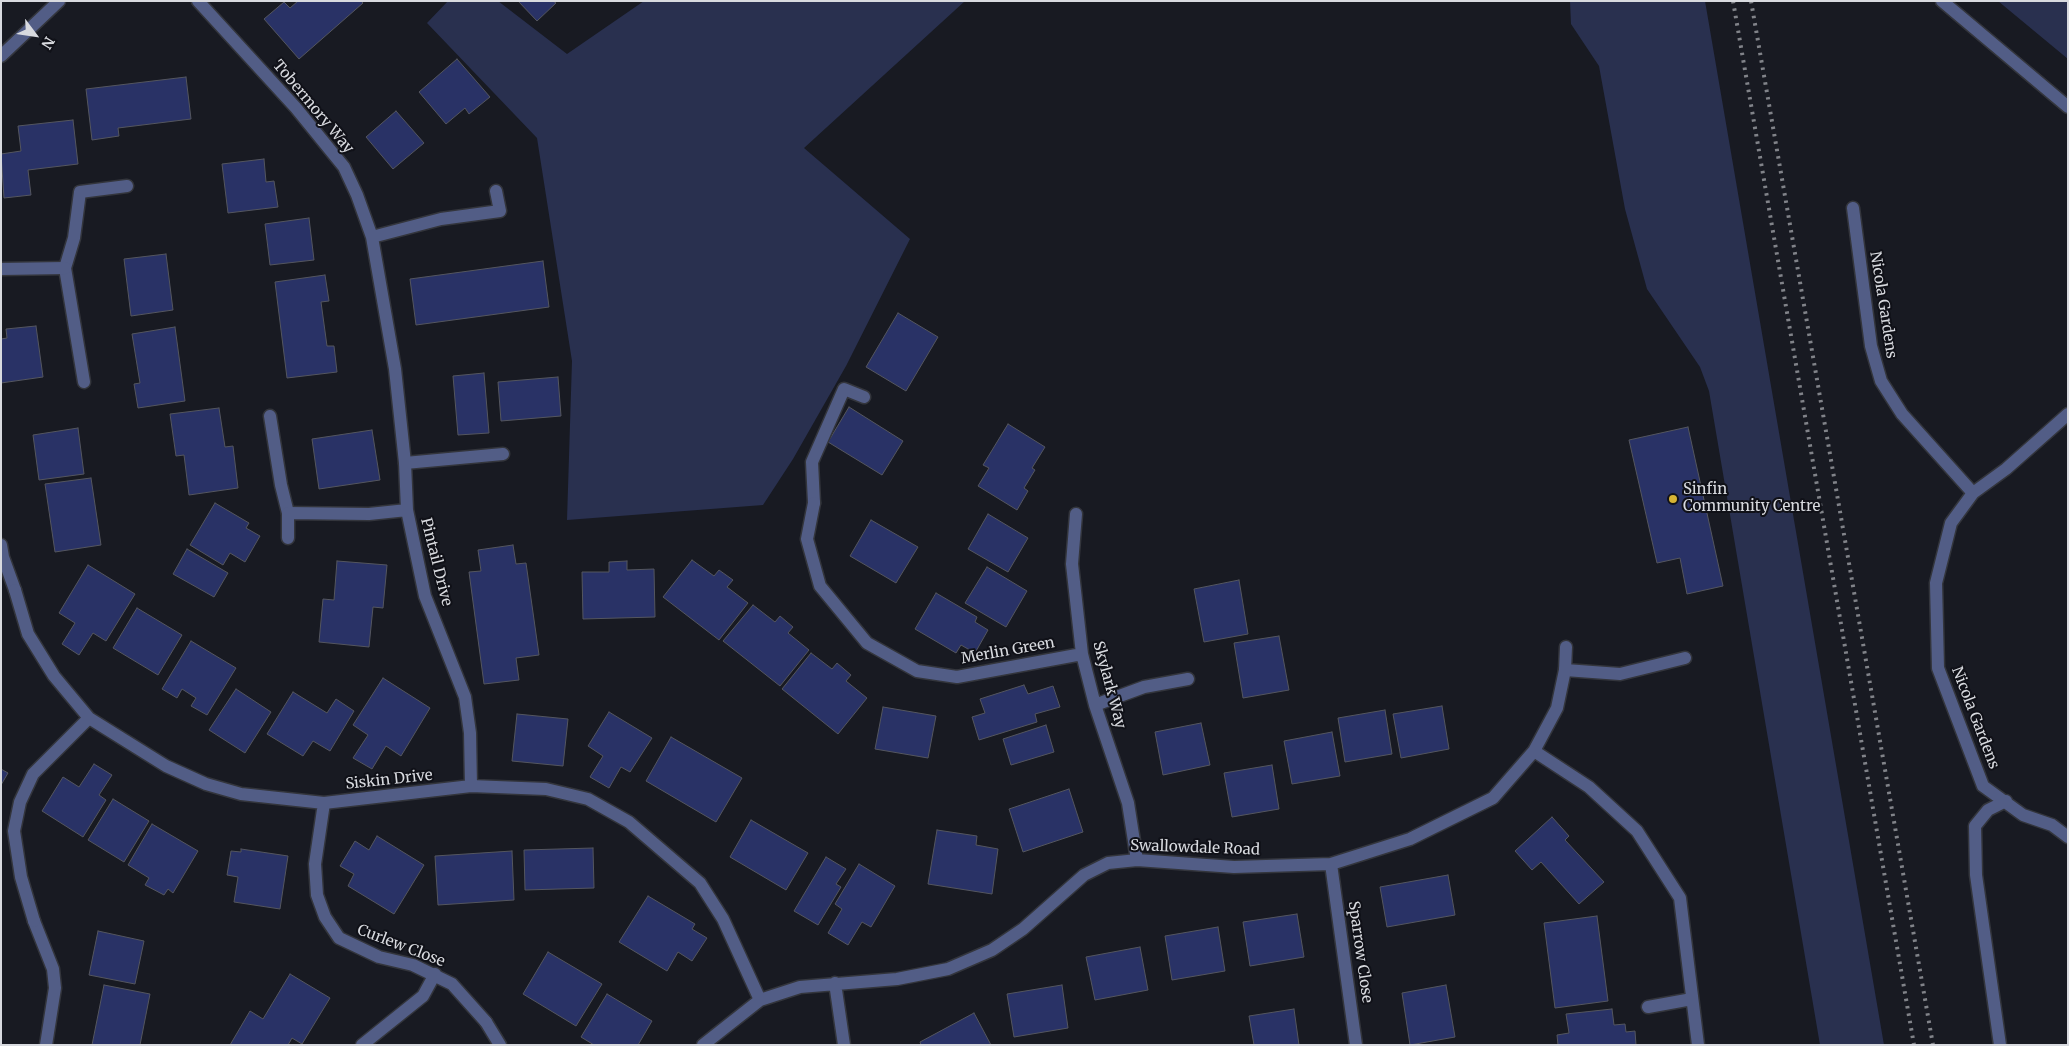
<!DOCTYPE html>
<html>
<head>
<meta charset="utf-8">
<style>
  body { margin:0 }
  #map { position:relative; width:2069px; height:1046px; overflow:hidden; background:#181a22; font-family:Merriweather,serif }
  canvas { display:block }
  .frame { position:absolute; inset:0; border:2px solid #d8dadf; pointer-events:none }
  .north { position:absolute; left:10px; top:10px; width:50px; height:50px; -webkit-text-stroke:4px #101118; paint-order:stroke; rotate:121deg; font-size:14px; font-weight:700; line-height:20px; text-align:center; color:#d8dadf }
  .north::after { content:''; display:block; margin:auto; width:18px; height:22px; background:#d8dadf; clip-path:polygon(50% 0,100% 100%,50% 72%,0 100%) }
</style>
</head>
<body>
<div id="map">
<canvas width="2069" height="1046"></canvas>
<div class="frame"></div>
<div class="north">N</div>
</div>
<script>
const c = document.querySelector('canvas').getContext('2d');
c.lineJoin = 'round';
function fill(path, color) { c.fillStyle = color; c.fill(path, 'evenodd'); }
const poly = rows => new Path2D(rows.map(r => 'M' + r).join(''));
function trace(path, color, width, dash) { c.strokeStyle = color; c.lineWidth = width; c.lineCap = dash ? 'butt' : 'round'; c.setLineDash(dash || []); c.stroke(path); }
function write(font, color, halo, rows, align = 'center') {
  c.font = font + ' Merriweather,serif'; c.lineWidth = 4; c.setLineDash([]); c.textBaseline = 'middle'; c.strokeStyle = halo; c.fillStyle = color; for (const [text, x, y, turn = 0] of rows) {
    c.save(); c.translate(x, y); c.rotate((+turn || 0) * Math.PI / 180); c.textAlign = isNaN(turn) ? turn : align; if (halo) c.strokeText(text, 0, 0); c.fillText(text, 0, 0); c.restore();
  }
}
fill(poly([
  [448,1,498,1,567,54,644,1,965,1,804,148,910,239,846,366,793,459,763,505,567,520,572,361,537,138,427,23],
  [1570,1,1705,1,1884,1045,1820,1045,1709,391,1700,367,1647,289,1625,209,1599,66,1571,24],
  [1998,1,2068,1,2068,59]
]), '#29304f');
const building = poly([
  [298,1,361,1,363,3,299,59,264,19,284,2,290,8,298,1],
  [518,1,553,1,556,3,537,21,518,1],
  [457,59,490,97,469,114,465,108,446,124,419,92,457,59],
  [186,77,191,119,118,128,119,136,92,140,86,89,186,77],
  [396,111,424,143,393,169,366,137,396,111],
  [73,120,78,164,28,170,31,195,4,198,1,154,21,151,18,126,73,120],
  [264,159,266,182,274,181,278,207,228,213,222,164,264,159],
  [309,218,314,260,270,265,265,224,309,218],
  [166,254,173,310,131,316,124,259,166,254],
  [543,261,549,307,416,325,410,279,543,261],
  [325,275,329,301,321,302,327,346,334,346,337,372,287,378,275,282,325,275],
  [898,313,938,337,906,391,866,367,898,313],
  [36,326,43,377,1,383,1,339,7,338,6,329,36,326],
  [175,327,185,401,138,408,134,384,140,383,132,334,175,327],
  [484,373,489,433,458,435,453,376,484,373],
  [558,377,561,416,501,421,498,382,558,377],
  [849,407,903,441,882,475,828,442,849,407],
  [219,408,225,447,233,446,238,488,189,495,184,455,176,456,170,414,219,408],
  [1008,424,1045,447,1032,468,1035,470,1024,488,1028,491,1017,510,978,486,989,468,983,465,1008,424],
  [1688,427,1723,586,1687,594,1680,558,1657,563,1629,440,1688,427],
  [78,428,84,474,39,480,33,435,78,428],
  [372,430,380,480,319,489,312,439,372,430],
  [91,478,101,545,55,552,45,484,91,478],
  [215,503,249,523,246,528,260,536,245,562,230,553,223,565,190,545,215,503],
  [988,514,1028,538,1008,572,968,549,988,514],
  [871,520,918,547,896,583,850,556,871,520],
  [513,545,516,564,526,563,539,655,516,658,519,680,484,684,469,572,481,571,478,550,513,545],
  [187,549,228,573,214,597,173,574,187,549],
  [692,560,714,576,719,570,733,580,727,587,748,603,719,640,663,597,692,560],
  [337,561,387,565,383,608,373,607,369,647,319,642,323,599,334,600,337,561],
  [627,561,627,570,654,569,655,617,583,619,582,572,609,572,609,562,627,561],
  [88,565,135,594,106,641,93,633,79,655,62,644,75,623,59,613,88,565],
  [987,567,1027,591,1006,627,965,603,987,567],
  [1239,580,1248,634,1204,642,1194,589,1239,580],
  [936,593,977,617,975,622,988,630,975,653,961,645,956,653,915,629,936,593],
  [753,605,775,622,780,616,793,627,788,633,809,650,780,686,723,641,753,605],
  [137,608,182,635,158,675,113,648,137,608],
  [1279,636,1289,690,1243,698,1234,643,1279,636],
  [191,641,236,668,207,715,191,706,196,698,182,689,177,698,162,689,191,641],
  [811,653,832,669,837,663,851,675,846,681,867,698,838,734,782,689,811,653],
  [383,678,430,708,401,756,386,746,372,769,353,758,368,735,353,725,383,678],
  [1024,685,1028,694,1053,686,1060,707,1035,714,1037,722,979,740,972,717,985,713,980,699,1024,685],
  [236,689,271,712,245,753,209,730,236,689],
  [293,692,327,713,336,699,354,711,330,751,313,741,303,756,267,734,293,692],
  [1442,706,1449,749,1401,758,1393,714,1442,706],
  [883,707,936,716,928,758,875,749,883,707],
  [1385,710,1392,754,1345,762,1338,718,1385,710],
  [609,712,652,738,630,772,621,767,609,788,590,777,603,756,588,746,609,712],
  [517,714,568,719,563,766,512,761,517,714],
  [1201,723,1210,765,1163,775,1155,732,1201,723],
  [1046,725,1054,752,1011,765,1003,739,1046,725],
  [1332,732,1340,776,1292,784,1284,741,1332,732],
  [671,737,742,778,716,822,646,781,671,737],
  [94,764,112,775,99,795,106,800,83,837,42,811,63,777,79,787,94,764],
  [1272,765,1279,809,1232,817,1224,773,1272,765],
  [1,769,8,773,1,785,1,769],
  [1069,789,1083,832,1023,852,1009,809,1069,789],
  [113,799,149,821,124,862,88,840,113,799],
  [1552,817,1569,836,1565,840,1604,882,1579,904,1541,862,1532,870,1515,851,1552,817],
  [751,820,808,853,786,890,730,857,751,820],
  [152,824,198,851,173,893,168,889,164,895,145,885,149,878,128,865,152,824],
  [937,830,977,836,976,845,998,849,992,894,928,884,937,830],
  [377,836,424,865,394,914,348,886,354,874,340,866,355,841,369,850,377,836],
  [593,848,594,888,525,890,524,850,593,848],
  [241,849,288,856,280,909,234,902,238,877,227,875,231,851,241,852,241,849],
  [512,851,514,900,438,905,435,856,512,851],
  [826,857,846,869,836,884,841,887,818,925,794,911,826,857],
  [859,864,895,886,871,927,862,922,848,945,828,933,842,909,835,904,859,864],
  [1448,875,1455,915,1387,927,1380,887,1448,875],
  [648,896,695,924,692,929,707,938,692,961,678,952,667,971,619,942,648,896],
  [1297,914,1304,957,1250,966,1243,922,1297,914],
  [1597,916,1608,1001,1555,1008,1544,923,1597,916],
  [1218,927,1225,971,1172,980,1165,936,1218,927],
  [98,931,144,941,135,984,89,975,98,931],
  [1140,947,1148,990,1095,1000,1086,957,1140,947],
  [548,952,602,984,576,1026,523,994,548,952],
  [290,974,330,998,302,1044,292,1038,288,1045,230,1045,250,1011,263,1019,290,974],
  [104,985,150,994,140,1045,92,1045,104,985],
  [1062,985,1068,1028,1014,1037,1007,994,1062,985],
  [1446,985,1455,1037,1410,1045,1402,993,1446,985],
  [607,994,652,1021,638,1045,594,1045,581,1037,607,994],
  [1294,1009,1299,1045,1254,1045,1249,1016,1294,1009],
  [1612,1009,1614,1025,1625,1024,1626,1032,1635,1031,1636,1045,1558,1045,1557,1035,1569,1033,1566,1014,1612,1009],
  [974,1013,991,1045,921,1045,920,1042,974,1013]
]);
fill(building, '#293266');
trace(building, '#54565f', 1);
const service = poly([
  [84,382,65,268,74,238,80,192,127,186],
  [270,416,281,485,288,513],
  [405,463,503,454],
  [814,503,812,462,844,389,864,397],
  [1,545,3,557,15,590],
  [1565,670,1620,674,1685,658],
  [34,921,53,969,55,988,46,1045],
  [486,1022,500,1045],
  [362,1045,423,996,435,974]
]);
const minor = poly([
  [198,1,296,108,344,167,357,195,372,237,395,369,405,463,407,510,425,596,465,697,470,733,471,786],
  [1,56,59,1],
  [1853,208,1871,346,1881,381,1902,414,1973,493],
  [372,237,441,219,500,211,496,191],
  [1,269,65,268],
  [2068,414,2006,469,1973,493,1951,523,1936,583,1938,668,1983,786,2023,815,2052,825,2068,837],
  [814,503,807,539,820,586,867,643,917,671,957,677,1082,654],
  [1076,514,1072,564,1082,654,1095,705,1128,803,1137,860],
  [288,538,288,513,369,514,407,510],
  [15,590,28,634,54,676,89,718,166,766,206,784,241,794,324,803,471,786,546,789,588,799,629,822,700,883,723,919,760,1000],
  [1095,705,1144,687,1188,679],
  [1534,751,1589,787,1637,831,1680,898,1698,1045],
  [324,803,315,864,317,895,325,917,339,938,379,957,413,965,452,984,486,1022],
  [1331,864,1356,1045],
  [34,921,21,877,14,831,20,802,33,774,89,718],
  [835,983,844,1045],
  [1648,1007,1692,999],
  [703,1045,760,1000,800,987,897,979,948,969,992,950,1023,929,1084,875,1108,863,1137,860,1234,867,1331,864,1410,839,1493,798,1534,751,1557,708,1565,670,1566,647],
  [2000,1045,1976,875,1975,826,1988,810,2006,801]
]);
const tertiary = poly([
  [1942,1,2068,107]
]);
trace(service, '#33353c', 15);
trace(minor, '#33353c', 15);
trace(tertiary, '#33353c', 15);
trace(service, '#525d86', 12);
trace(minor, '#525d86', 12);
trace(tertiary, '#525d86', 12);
trace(poly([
  [1733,1,1914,1045],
  [1751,1,1933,1045]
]), '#818389', 4, [2.5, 5]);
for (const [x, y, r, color] of [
  [1673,499,5,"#d7b434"]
]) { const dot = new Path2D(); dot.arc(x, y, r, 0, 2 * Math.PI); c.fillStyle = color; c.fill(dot); trace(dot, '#101118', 2); }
write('15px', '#d8dadf', '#101118', [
  ["Tobermory Way",313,107,50],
  ["Nicola Gardens",1883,305,81],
  ["Pintail Drive",436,562,76],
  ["Merlin Green",1008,651,-10],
  ["Skylark Way",1109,685,75],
  ["Nicola Gardens",1975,718,69],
  ["Siskin Drive",389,780,-6],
  ["Swallowdale Road",1195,848,2],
  ["Curlew Close",401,946,21],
  ["Sparrow Close",1360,952,82]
]);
write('15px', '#d8dadf', '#101118', [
  ["Sinfin",1683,490],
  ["Community Centre",1683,507]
], 'left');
</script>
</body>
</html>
